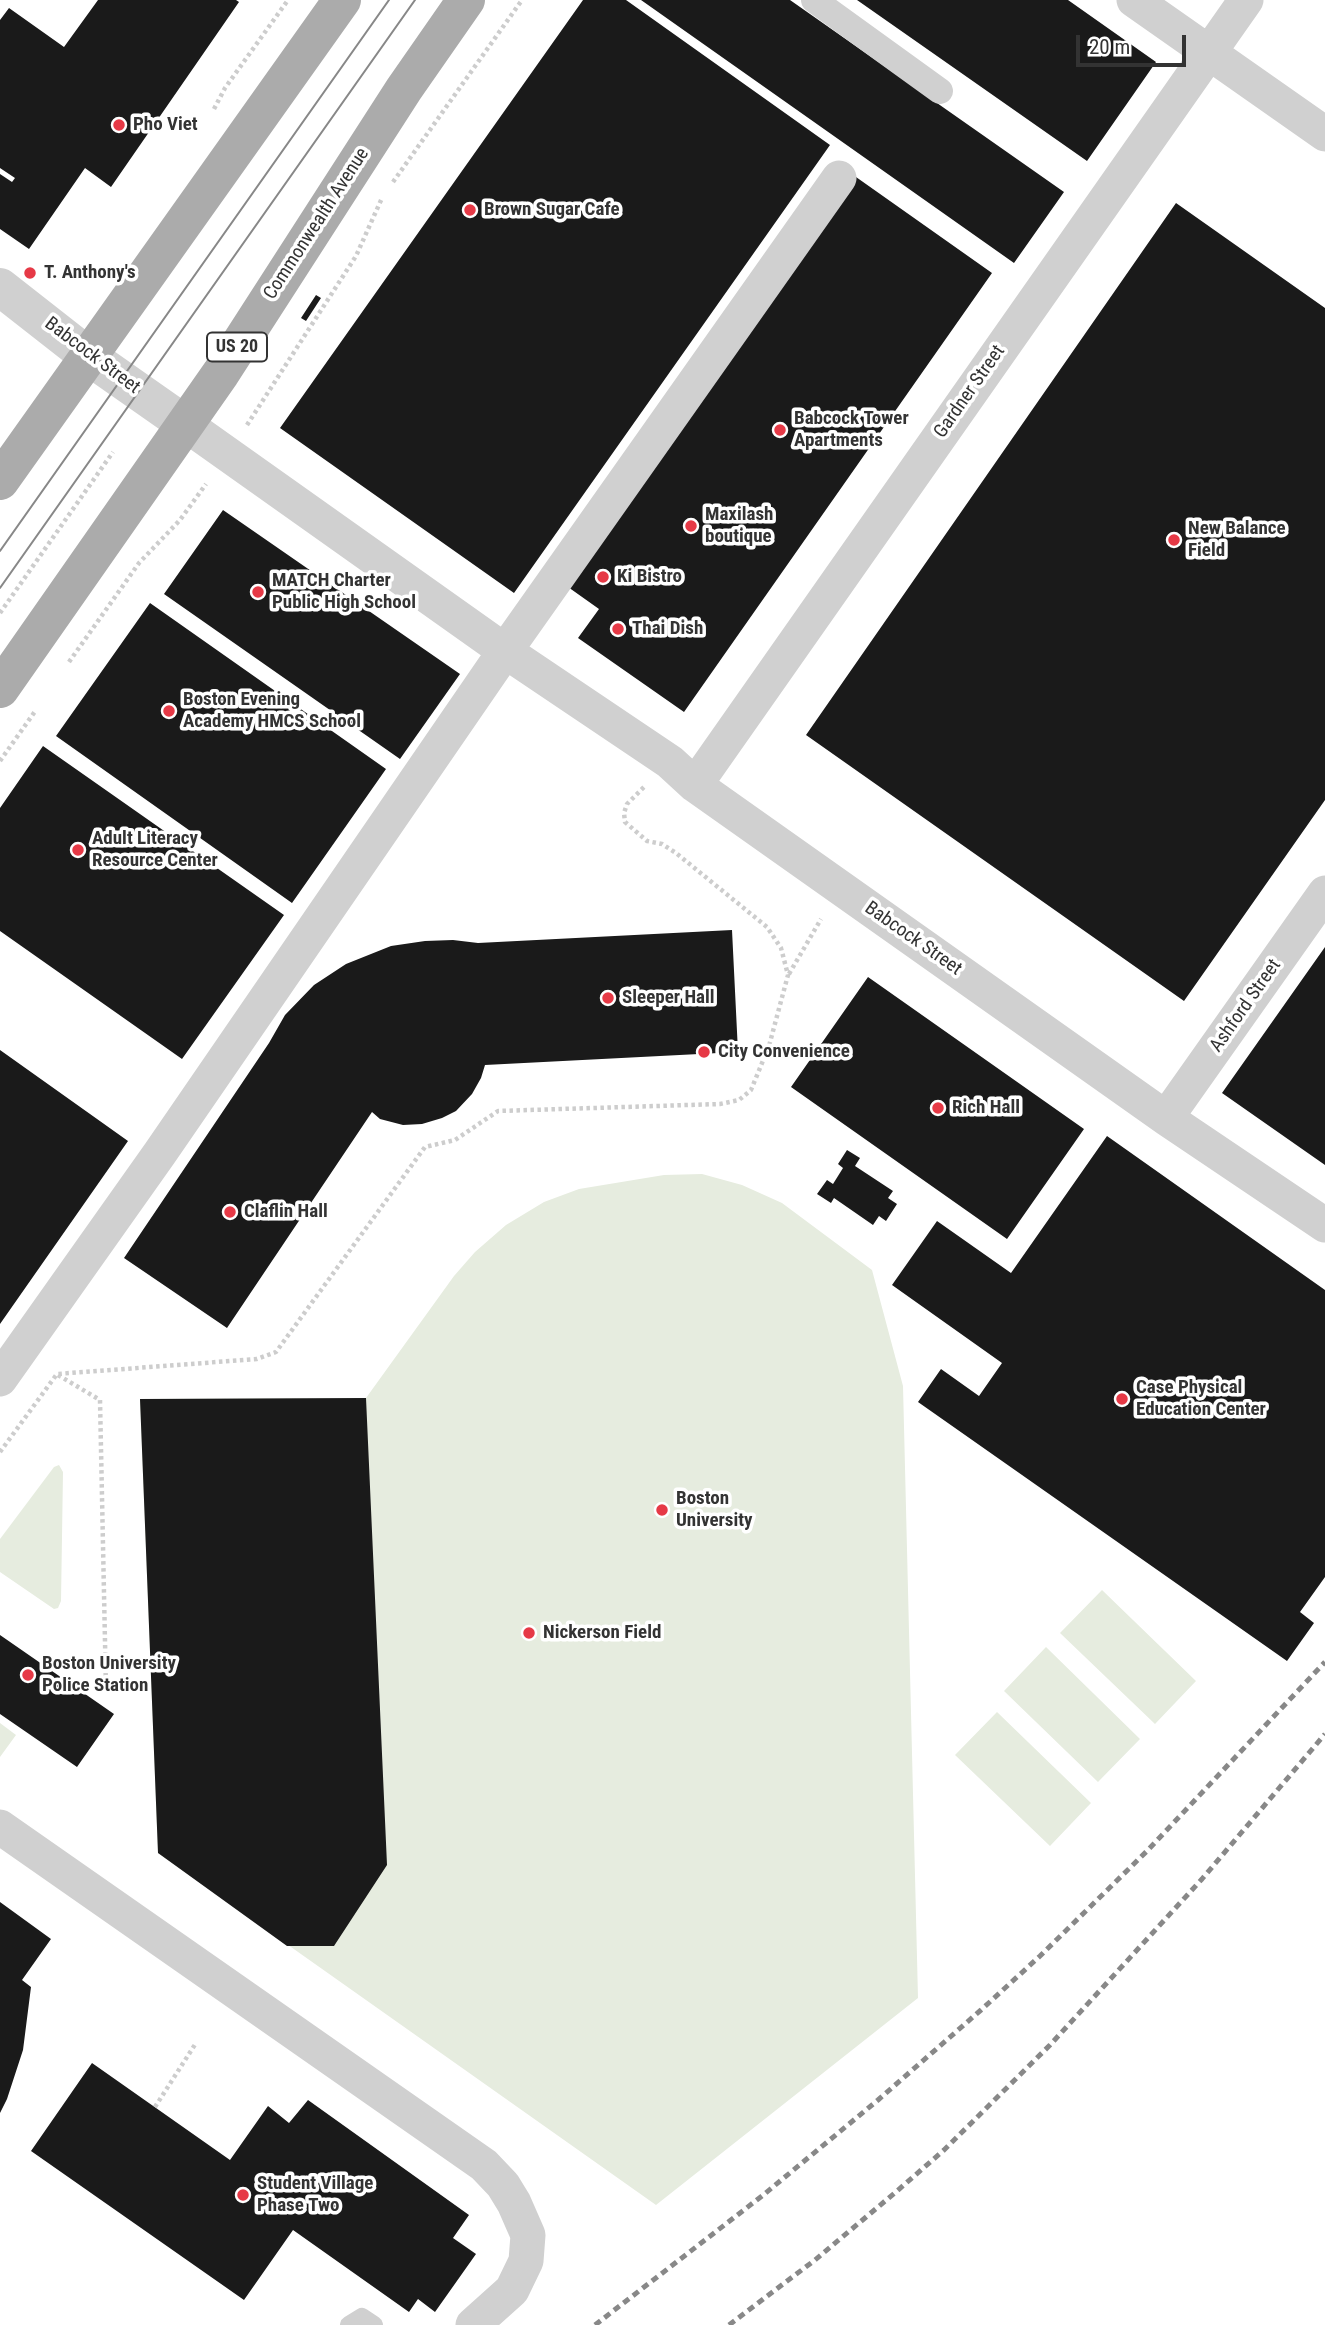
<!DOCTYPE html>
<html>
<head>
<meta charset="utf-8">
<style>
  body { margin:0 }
  #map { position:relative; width:1325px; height:2325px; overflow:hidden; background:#fff; font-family:"Roboto Condensed",sans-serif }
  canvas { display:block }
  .scale { position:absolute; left:1076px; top:35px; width:110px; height:32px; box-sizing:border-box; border:4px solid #333; border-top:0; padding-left:9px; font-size:21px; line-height:24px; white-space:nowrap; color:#333; -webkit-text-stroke:5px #fff; paint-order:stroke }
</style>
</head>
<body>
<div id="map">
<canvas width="1325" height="2325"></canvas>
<div class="scale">20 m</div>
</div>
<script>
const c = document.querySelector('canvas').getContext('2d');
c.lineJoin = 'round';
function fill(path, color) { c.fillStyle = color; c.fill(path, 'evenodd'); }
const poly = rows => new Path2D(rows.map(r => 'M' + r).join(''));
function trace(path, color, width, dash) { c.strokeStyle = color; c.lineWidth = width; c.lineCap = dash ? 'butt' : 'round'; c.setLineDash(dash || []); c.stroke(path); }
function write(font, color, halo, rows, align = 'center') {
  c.font = font + ' "Roboto Condensed",sans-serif'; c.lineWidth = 7; c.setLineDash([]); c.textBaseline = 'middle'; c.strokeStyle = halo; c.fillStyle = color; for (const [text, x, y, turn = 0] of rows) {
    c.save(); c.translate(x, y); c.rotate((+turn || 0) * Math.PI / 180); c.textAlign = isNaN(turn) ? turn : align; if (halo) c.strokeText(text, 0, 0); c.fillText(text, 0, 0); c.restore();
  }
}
fill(poly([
  [702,1174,742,1185,782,1203,872,1270,903,1386,918,1998,656,2205,158,1853,140,1399,366,1398,454,1276,475,1252,506,1225,544,1202,579,1189,664,1175],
  [59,1465,63,1472,61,1601,58,1608,54,1609,0,1572,0,1539,54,1467],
  [1102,1590,1196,1681,1155,1724,1060,1633],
  [1046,1647,1140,1739,1098,1782,1004,1691],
  [997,1712,1091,1803,1050,1846,955,1755],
  [0,1723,16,1735,0,1757]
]), '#e6ecdf');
fill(poly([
  [98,0,236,0,239,2,111,187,85,168,29,249,0,229,0,174,12,182,15,178,0,168,0,20,9,8,64,47],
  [583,0,626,0,830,145,514,593,280,428],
  [641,0,790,0,1064,192,1014,263],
  [857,0,1068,0,1156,62,1087,161],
  [856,177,992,273,684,712,578,638,599,609,568,587],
  [1176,203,1325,308,1325,800,1184,1001,806,735],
  [316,295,321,298,306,321,301,318],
  [223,510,460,674,400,759,164,594],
  [150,603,386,769,292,903,56,736],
  [43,746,284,915,182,1059,0,931,0,808],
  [732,930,738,1052,485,1065,481,1078,472,1094,456,1111,442,1118,422,1124,403,1125,380,1119,372,1112,227,1328,124,1258,269,1043,285,1015,314,985,346,964,391,946,425,941,453,940,478,943],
  [1325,947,1325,1165,1222,1093],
  [868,977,1084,1129,1007,1239,791,1087],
  [0,1050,128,1141,0,1324],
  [1107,1136,1325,1290,1325,1577,1300,1612,1314,1623,1287,1661,918,1402,941,1369,979,1396,1002,1363,892,1285,937,1221,1011,1273],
  [847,1150,860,1158,855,1166,893,1191,888,1198,897,1204,886,1221,879,1216,873,1225,834,1198,831,1203,817,1194,827,1180,833,1184,843,1168,838,1164],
  [366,1398,387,1865,334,1946,287,1946,158,1853,140,1399],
  [0,1635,114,1714,77,1767,0,1714],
  [0,1902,51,1939,22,1980,31,1987,23,2050,7,2099,0,2113],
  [92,2063,230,2160,268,2106,289,2123,308,2100,469,2215,453,2238,476,2254,435,2312,418,2299,409,2312,293,2230,244,2300,31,2151]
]), '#1a1a1a');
trace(poly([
  [214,109,225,88,288,0],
  [393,182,522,0],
  [247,425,356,256,382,198],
  [0,613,113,452],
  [69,662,139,563,180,520,206,484],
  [0,761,36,710],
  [789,974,821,919],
  [58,1375,100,1400,106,1690],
  [0,1452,57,1374,257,1359,276,1352,425,1147,455,1140,498,1111,720,1104,739,1100,751,1090,769,1046,788,975,781,948,767,927,676,853,662,844,647,841,625,822,624,813,627,804,644,787],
  [155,2107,196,2043]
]), '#cdcdcd', 4.5, [3.5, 3.5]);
trace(poly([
  [349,2325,362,2317,374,2325]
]), '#d0d0d0', 18);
trace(poly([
  [814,0,940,91]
]), '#d0d0d0', 26);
trace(poly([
  [1134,0,1325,134],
  [185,424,505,651,670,762,695,785,1166,1118,1325,1225],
  [695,785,1246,0],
  [1166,1118,1325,893],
  [0,1379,160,1153,505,651,839,178],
  [0,1827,484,2165,503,2185,514,2203,528,2235,526,2261,512,2290,473,2325]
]), '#d0d0d0', 35);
trace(poly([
  [0,287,88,356,185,424]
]), '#d0d0d0', 38);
trace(poly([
  [0,481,342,0],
  [0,689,221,373,404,89,466,0]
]), '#ababab', 38);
trace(poly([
  [0,551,389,0],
  [0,588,415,0]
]), '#888', 2);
trace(poly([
  [595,2325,762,2196,878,2100,981,2010,1040,1956,1147,1851,1325,1662],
  [729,2325,815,2260,897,2191,944,2150,1050,2045,1202,1879,1325,1734]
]), '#888', 5, [7, 5]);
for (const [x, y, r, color] of [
  [119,125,7,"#e63946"],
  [470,210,7,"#e63946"],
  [30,273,7,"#e63946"],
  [780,430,7,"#e63946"],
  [691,526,7,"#e63946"],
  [1174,540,7,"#e63946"],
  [603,577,7,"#e63946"],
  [258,592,7,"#e63946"],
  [618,629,7,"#e63946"],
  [169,711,7,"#e63946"],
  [78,850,7,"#e63946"],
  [608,998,7,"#e63946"],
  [704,1052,7,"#e63946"],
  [938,1108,7,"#e63946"],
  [230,1212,7,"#e63946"],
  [1122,1399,7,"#e63946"],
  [662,1510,7,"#e63946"],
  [529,1633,7,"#e63946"],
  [28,1675,7,"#e63946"],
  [243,2195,7,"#e63946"]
]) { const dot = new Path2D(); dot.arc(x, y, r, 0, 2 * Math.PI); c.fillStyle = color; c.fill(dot); trace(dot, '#fff', 2.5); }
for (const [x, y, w] of [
  [237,347,60]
]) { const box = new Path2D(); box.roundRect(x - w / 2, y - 14.5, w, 29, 5); c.fillStyle = '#fff'; c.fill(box); trace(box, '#333', 2); }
write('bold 18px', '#333', null, [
  ["US 20",237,347]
]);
write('bold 19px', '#333', '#fff', [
  ["Pho Viet",133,125],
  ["Brown Sugar Cafe",484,210],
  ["T. Anthony's",44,273],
  ["Babcock Tower",794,419],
  ["Apartments",794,441],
  ["Maxilash",705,515],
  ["boutique",705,537],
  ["New Balance",1188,529],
  ["Field",1188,551],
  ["Ki Bistro",617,577],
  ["MATCH Charter",272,581],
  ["Public High School",272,603],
  ["Thai Dish",632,629],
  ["Boston Evening",183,700],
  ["Academy HMCS School",183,722],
  ["Adult Literacy",92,839],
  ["Resource Center",92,861],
  ["Sleeper Hall",622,998],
  ["City Convenience",718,1052],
  ["Rich Hall",952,1108],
  ["Claflin Hall",244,1212],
  ["Case Physical",1136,1388],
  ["Education Center",1136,1410],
  ["Boston",676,1499],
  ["University",676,1521],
  ["Nickerson Field",543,1633],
  ["Boston University",42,1664],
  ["Police Station",42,1686],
  ["Student Village",257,2184],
  ["Phase Two",257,2206]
], 'left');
write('19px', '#333', '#fff', [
  ["Commonwealth Avenue",317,224,-57],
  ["Babcock Street",92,356,37],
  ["Gardner Street",970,392,-55],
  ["Babcock Street",913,939,35],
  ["Ashford Street",1246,1006,-55]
]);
</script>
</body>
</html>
